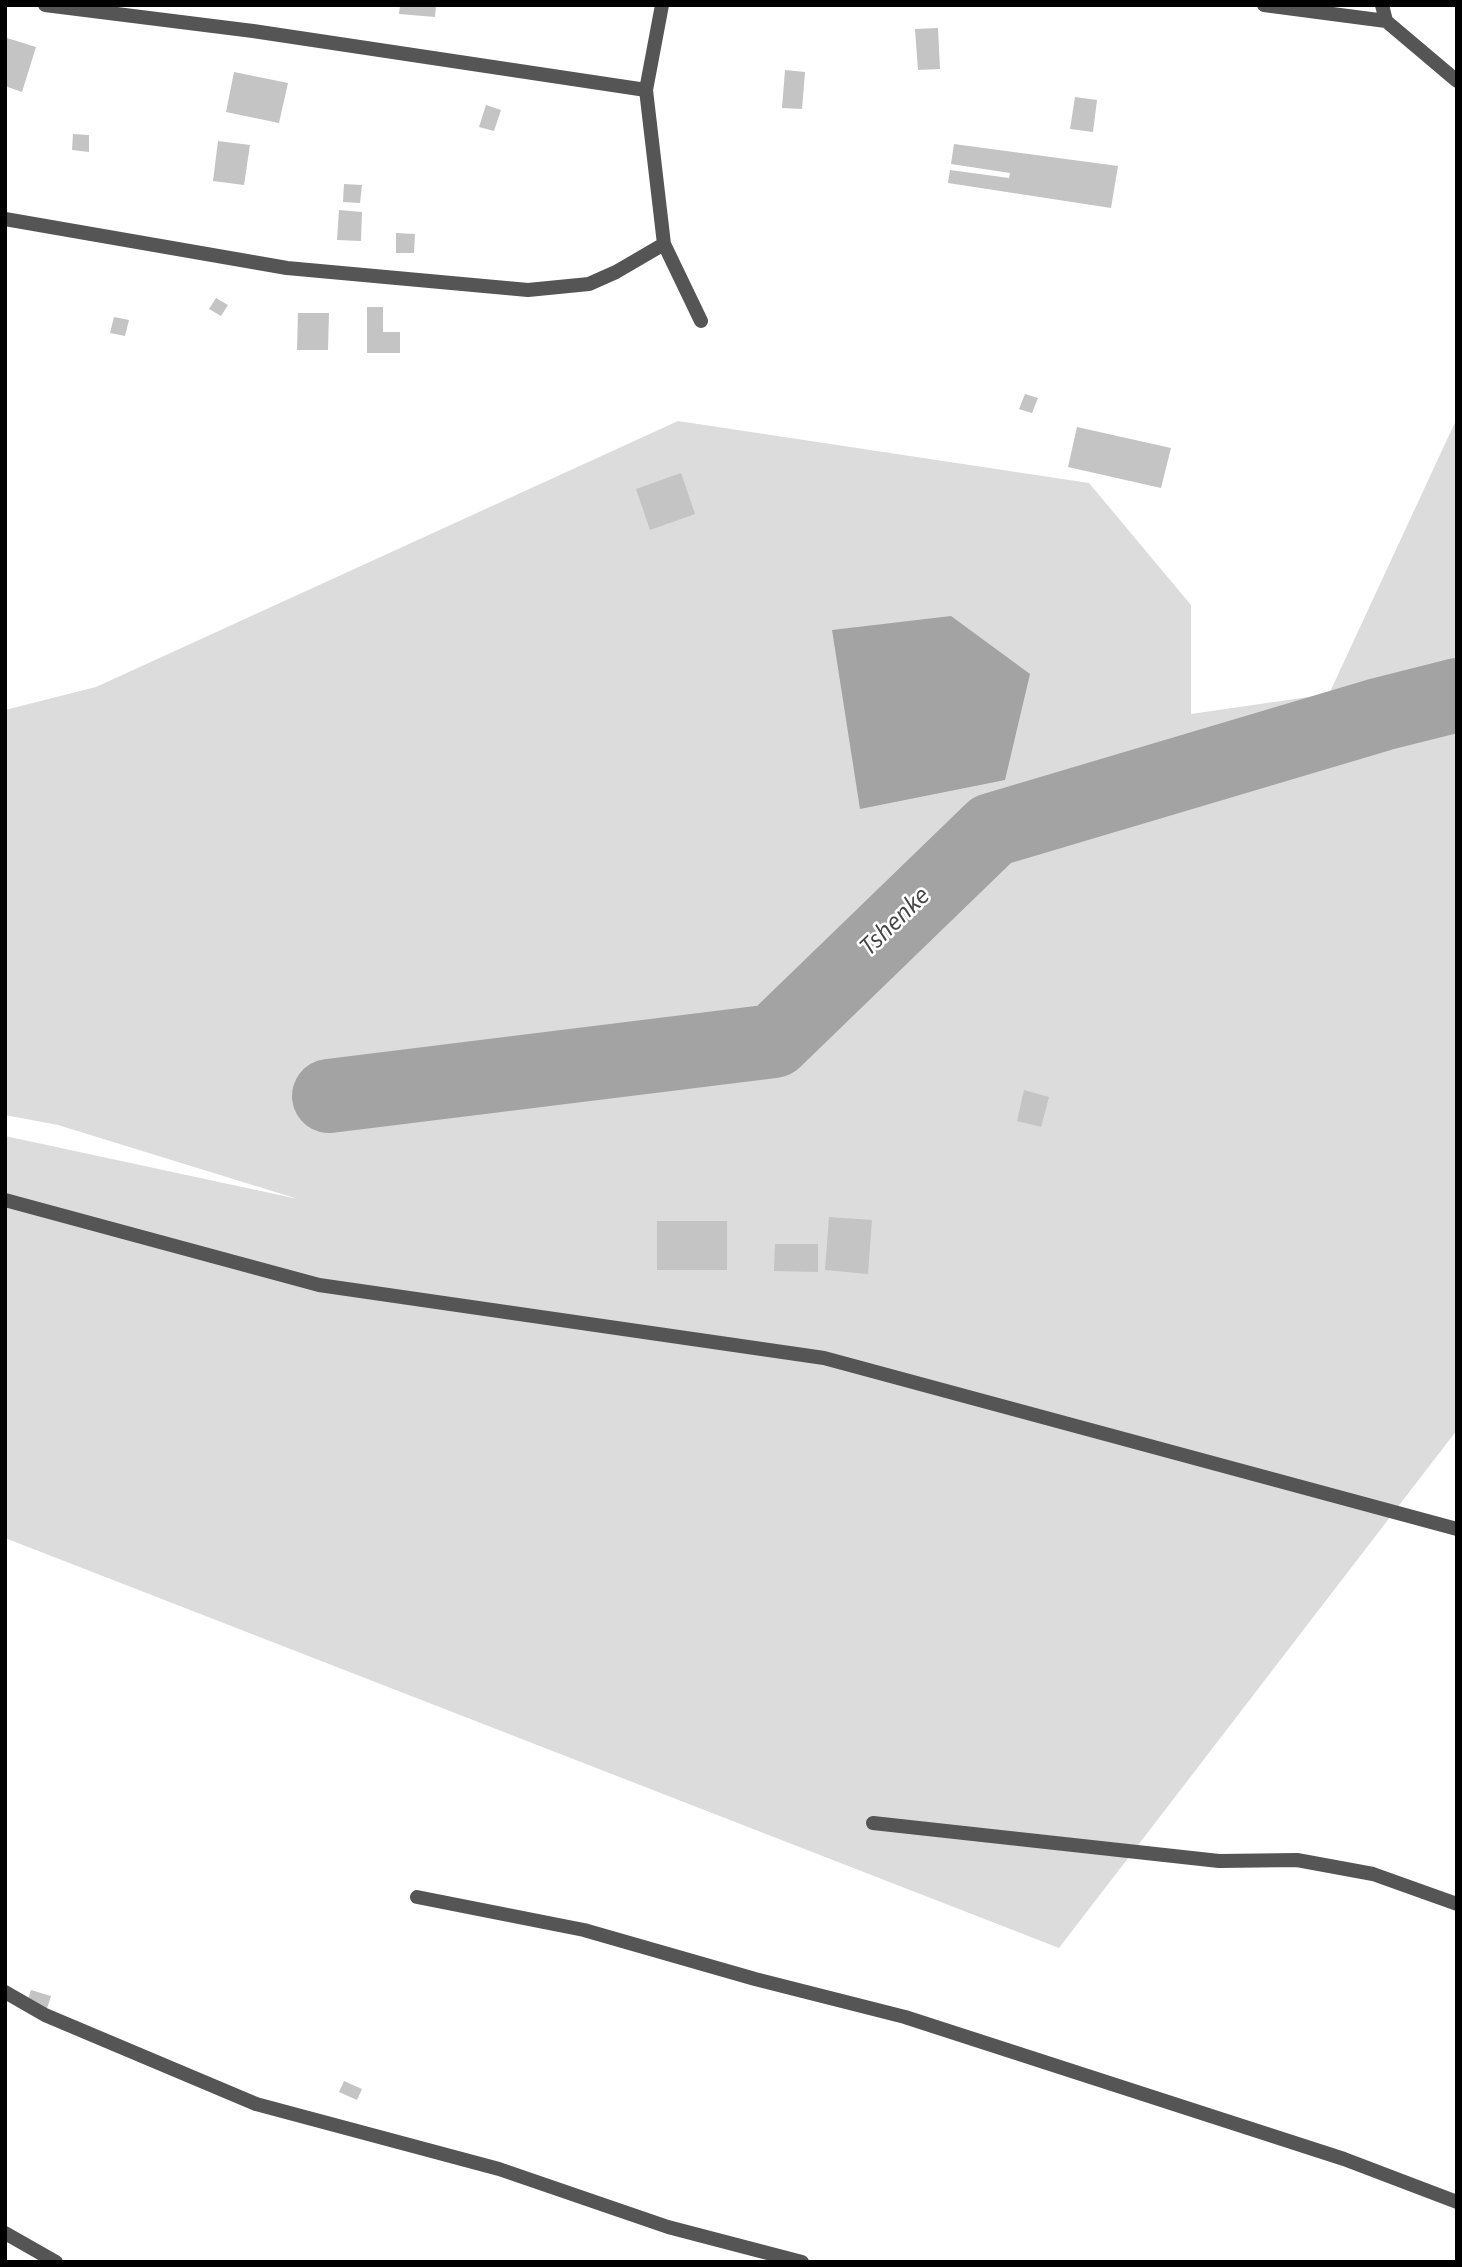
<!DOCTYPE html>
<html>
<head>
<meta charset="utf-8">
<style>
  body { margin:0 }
  #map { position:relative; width:1462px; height:2267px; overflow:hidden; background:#fff; font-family:"Source Sans 3",sans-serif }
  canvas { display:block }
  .frame { position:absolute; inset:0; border:7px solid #000; pointer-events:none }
</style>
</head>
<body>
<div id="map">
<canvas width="1462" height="2267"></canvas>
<div class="frame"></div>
</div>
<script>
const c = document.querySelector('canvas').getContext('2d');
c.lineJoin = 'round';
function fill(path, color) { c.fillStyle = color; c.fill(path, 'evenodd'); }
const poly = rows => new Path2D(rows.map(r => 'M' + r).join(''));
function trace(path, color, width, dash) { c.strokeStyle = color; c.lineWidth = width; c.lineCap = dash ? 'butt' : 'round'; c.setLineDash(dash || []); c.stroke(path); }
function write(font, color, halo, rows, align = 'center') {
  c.font = font + ' "Source Sans 3",sans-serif'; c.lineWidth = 5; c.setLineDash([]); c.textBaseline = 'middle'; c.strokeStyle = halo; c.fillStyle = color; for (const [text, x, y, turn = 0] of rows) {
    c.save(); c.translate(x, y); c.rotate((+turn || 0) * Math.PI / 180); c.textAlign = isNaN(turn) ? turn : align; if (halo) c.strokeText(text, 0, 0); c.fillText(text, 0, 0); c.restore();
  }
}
fill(poly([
  [1457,418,1457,1430,1059,1948,5,1538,5,1136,298,1199,58,1125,5,1115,5,710,96,687,678,421,1089,483,1191,605,1191,714,1329,694]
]), '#dcdcdc');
fill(poly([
  [951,616,1030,674,1005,780,860,809,832,630]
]), '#a3a3a3');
trace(poly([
  [329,1096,774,1041,992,830,1382,714,1457,695]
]), '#a3a3a3', 74);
fill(poly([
  [400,5,436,5,435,17,399,14],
  [938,28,940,69,918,70,915,29],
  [7,38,36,47,22,92,5,86],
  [785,70,805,72,802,109,782,108],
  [234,72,288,83,279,123,226,112],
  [1075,97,1097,100,1093,132,1070,129],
  [486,105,501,110,494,131,479,127],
  [73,134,89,135,89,152,72,150],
  [218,141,250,145,244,185,213,181],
  [954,144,1118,166,1111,208,948,183,950,170,1009,178,1010,173,951,164],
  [344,184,362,185,360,203,343,202],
  [339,210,362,212,361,241,337,240],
  [396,233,415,234,414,253,396,253],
  [216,298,228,305,221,316,209,309],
  [367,307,383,307,383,332,400,332,400,353,367,353],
  [298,313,329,313,328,350,297,350],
  [114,317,129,320,125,336,110,333],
  [1025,394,1038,398,1032,413,1019,409],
  [1077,427,1171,448,1161,488,1068,467],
  [681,473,695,514,650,530,636,489],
  [1024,1090,1049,1097,1041,1127,1017,1121],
  [829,1217,872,1220,868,1274,825,1270],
  [657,1221,727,1221,727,1270,657,1270],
  [775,1244,818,1244,818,1272,774,1271],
  [31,1990,51,1996,45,2015,25,2009],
  [344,2081,362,2089,357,2100,339,2092]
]), '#c4c4c4');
trace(poly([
  [45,5,253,31,646,90],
  [662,5,646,90,664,244,701,321],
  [1264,5,1386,21,1457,81],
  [1382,5,1386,21],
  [5,219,287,268,528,290,589,284,616,272,664,244],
  [5,1200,319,1285,824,1358,1457,1529],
  [873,1823,1219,1861,1297,1860,1373,1874,1457,1904],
  [417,1897,584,1930,755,1979,905,2017,1344,2159,1457,2202],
  [5,1992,45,2015,256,2104,499,2169,668,2227,802,2262],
  [5,2233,56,2262]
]), '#555', 14);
write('italic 26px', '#444', '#fff', [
  ["Tshenke",896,923,-44]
]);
</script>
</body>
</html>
